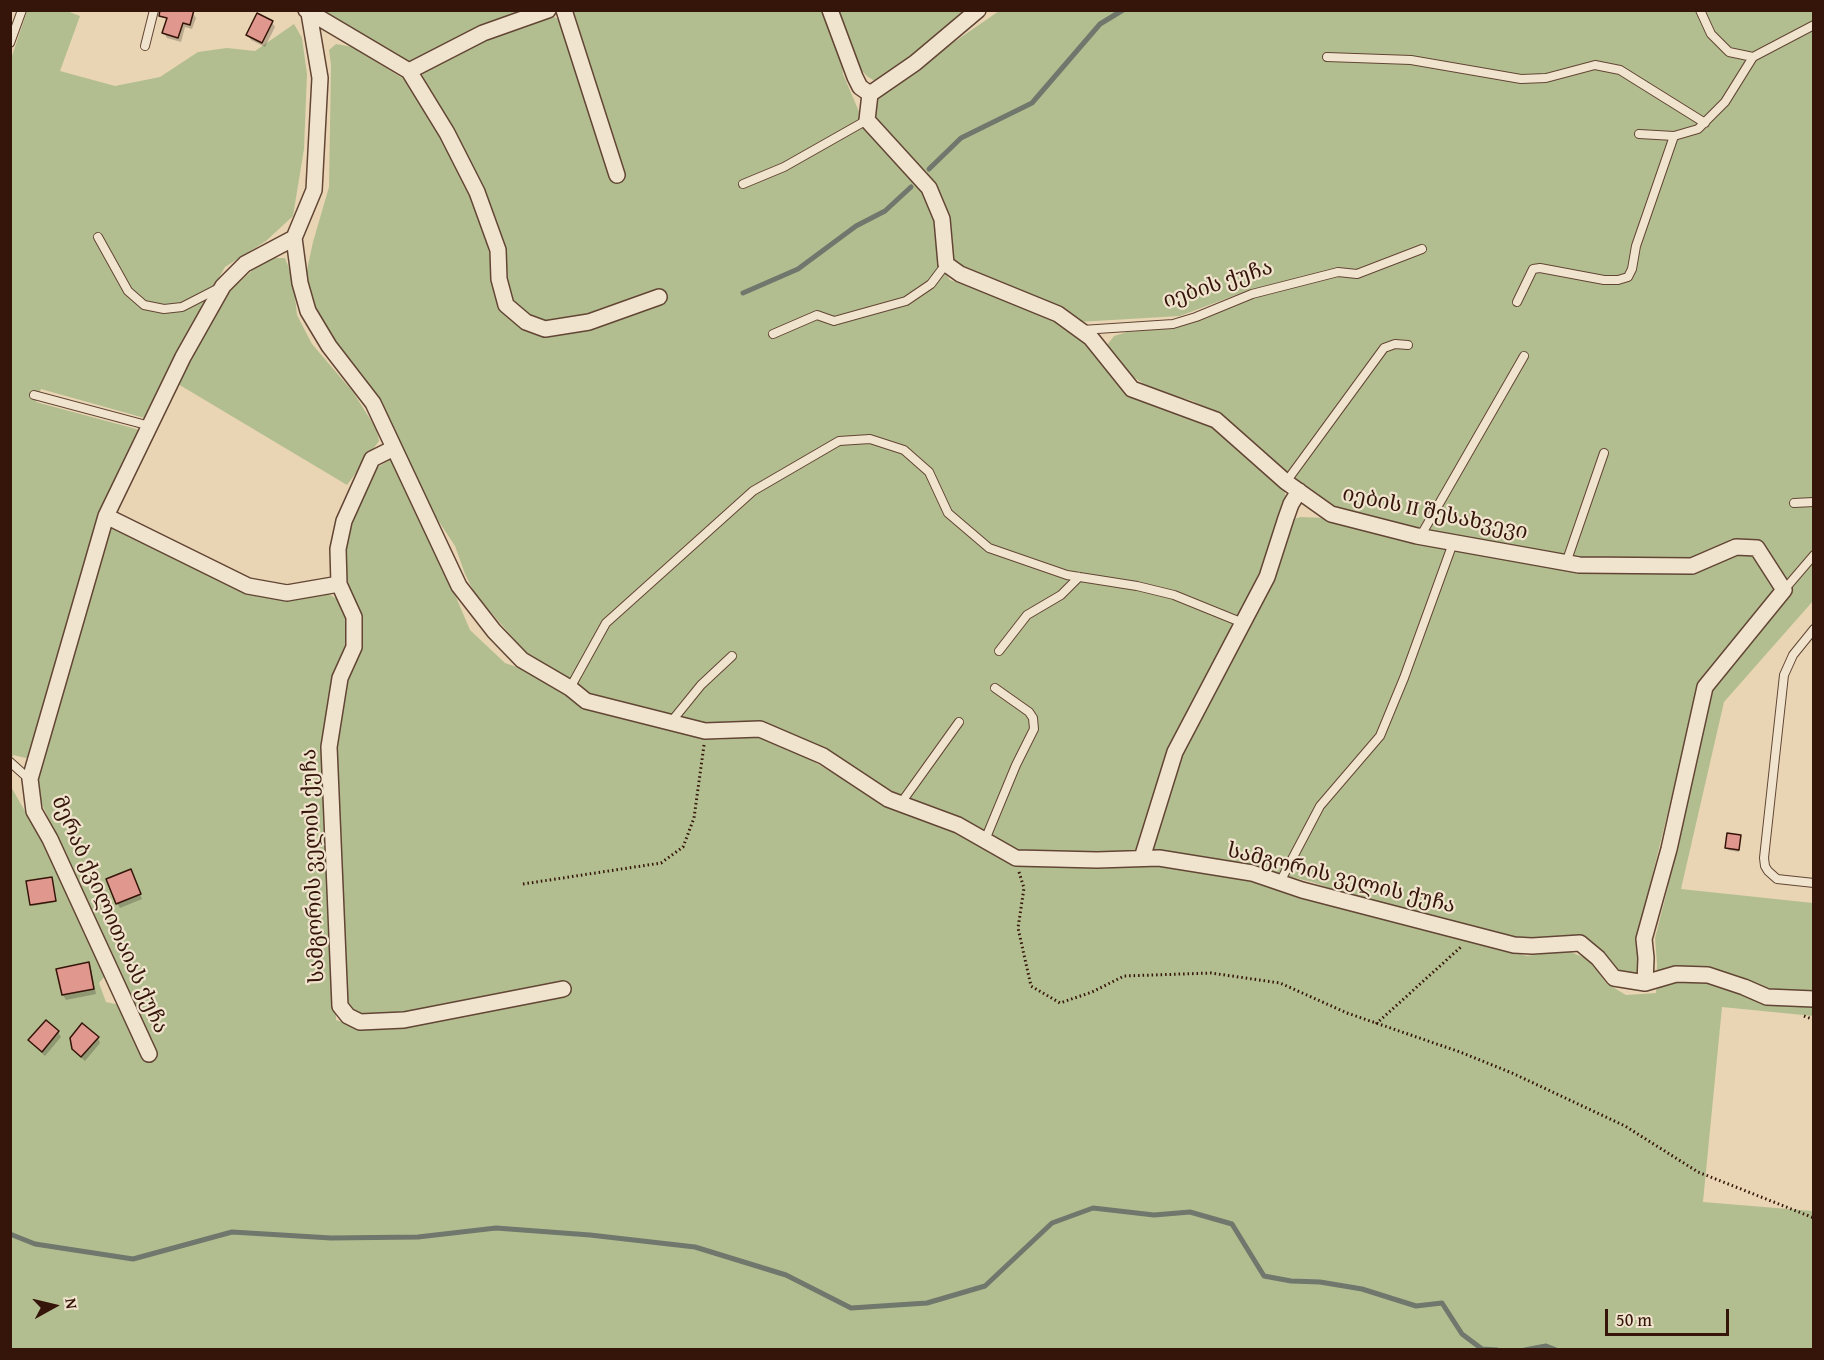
<!DOCTYPE html>
<html>
<head>
<meta charset="utf-8">
<style>
  body { margin:0 }
  #map { position:relative; width:1824px; height:1360px; overflow:hidden; background:#e9d5b4; font-family:"Gentium Book Plus",serif }
  canvas { display:block }
  .frame { position:absolute; inset:0; border:12px solid #351509; pointer-events:none }
  .north { position:absolute; left:24px; top:1276px; width:60px; height:60px; -webkit-text-stroke:4px #f1e4ce; paint-order:stroke; rotate:82deg; font-size:16px; font-weight:700; line-height:24px; text-align:center; color:#351509 }
  .north::after { content:''; display:block; margin:auto; width:21px; height:27px; background:#351509; clip-path:polygon(50% 0,100% 100%,50% 72%,0 100%) }
  .scale { position:absolute; left:1605px; top:1309px; width:124px; height:27px; box-sizing:border-box; border:3px solid #351509; border-top:0; padding-left:8px; font-size:18px; line-height:21px; white-space:nowrap; color:#351509; -webkit-text-stroke:4px #f1e4ce; paint-order:stroke }
</style>
</head>
<body>
<div id="map">
<canvas width="1824" height="1360"></canvas>
<div class="frame"></div>
<div class="north">N</div>
<div class="scale">50 m</div>
</div>
<script>
const c = document.querySelector('canvas').getContext('2d');
c.lineJoin = 'round';
function fill(path, color) { c.fillStyle = color; c.fill(path, 'evenodd'); }
const poly = rows => new Path2D(rows.map(r => 'M' + r).join(''));
function trace(path, color, width, dash) { c.strokeStyle = color; c.lineWidth = width; c.lineCap = dash ? 'butt' : 'round'; c.setLineDash(dash || []); c.stroke(path); }
function write(font, color, halo, rows, align = 'center') {
  c.font = font + ' "Gentium Book Plus","Noto Serif Georgian",serif'; c.lineWidth = 4.5; c.setLineDash([]); c.textBaseline = 'middle'; c.strokeStyle = halo; c.fillStyle = color; for (const [text, x, y, turn = 0] of rows) {
    c.save(); c.translate(x, y); c.rotate((+turn || 0) * Math.PI / 180); c.textAlign = isNaN(turn) ? turn : align; if (halo) c.strokeText(text, 0, 0); c.fillText(text, 0, 0); c.restore();
  }
}
fill(poly([
  [27,11,67,11,80,16,60,71,115,86,160,77,198,52,227,48,255,51,294,24,302,38,307,74,304,149,293,216,266,241,225,267,187,333,148,419,41,389,36,402,140,430,30,759,13,755,11,767,10,57,12,56],
  [323,11,539,11,406,63],
  [570,11,826,11,840,49,843,74,863,121,925,194,937,224,937,263,950,280,992,293,1044,315,1077,334,1127,393,1210,423,1281,485,1287,498,1268,554,1136,851,1022,853,957,817,893,794,825,750,705,724,592,696,562,674,527,654,475,594,465,574,455,546,422,496,348,362,318,318,305,279,313,242,329,187,331,65,329,50,336,44,353,47,410,83,455,158,486,233,496,298,509,314,511,301,505,278,500,235,471,162,425,83,422,74,427,65,475,41,550,15,562,21],
  [837,11,971,11,920,51,878,80,875,81,868,77,861,70],
  [999,11,1813,11,1813,601,1724,702,1681,889,1813,903,1813,1016,1722,1007,1703,1202,1813,1211,1813,1349,11,1349,10,785,53,860,105,976,99,983,106,1002,120,1005,145,1061,156,1054,40,800,38,775,110,524,248,592,327,593,337,599,343,606,348,624,345,646,335,678,336,1020,361,1028,358,1015,349,1009,345,992,343,884,337,826,338,729,347,673,361,650,359,622,347,578,344,554,350,519,378,467,391,459,441,562,470,630,505,663,541,675,580,706,718,740,748,736,763,737,794,750,877,799,937,822,1012,863,1101,869,1157,862,1249,880,1400,924,1495,946,1527,956,1566,950,1590,960,1606,983,1626,995,1656,993,1657,964,1655,938,1667,891,1711,688,1790,595,1763,544,1730,539,1726,547,1692,561,1580,560,1420,533,1331,510,1218,416,1193,401,1154,390,1125,372,1108,355,1107,345,1114,336,1127,332,1175,328,1252,297,1336,276,1334,269,1249,290,1180,316,1078,322,970,275,953,262,940,199,875,117,874,108,876,96],
  [266,258,285,258,293,279,297,315,312,344,353,392,377,430,379,441,347,485,178,384,224,296],
  [1300,517,1327,518,1556,568,1727,557,1742,554,1751,555,1761,564,1778,592,1700,681,1650,885,1639,937,1640,974,1633,977,1617,971,1582,937,1521,939,1389,909,1312,882,1279,874,1162,850,1148,853,1181,750,1289,521]
]), '#b3be90');
fill(poly([
  [193,13,196,18,192,29,185,27,181,42,167,38,164,33],
  [272,22,275,27,265,47,251,40,248,35],
  [1740,837,1739,852,1728,850,1727,848],
  [133,876,142,899,120,908,117,903],
  [52,878,56,902,33,906,32,905],
  [88,964,91,969,96,994,66,1000,63,995,58,970],
  [58,1032,61,1037,45,1056,33,1045,30,1040],
  [98,1038,100,1043,85,1061,77,1054,73,1049]
]), '#0003');
trace(poly([
  [929,169,961,138,1032,103,1100,24,1123,10],
  [743,293,798,269,856,226,885,211,911,187],
  [10,1234,35,1244,133,1259,232,1232,331,1238,418,1237,496,1228,590,1235,695,1247,786,1275,851,1308,927,1303,985,1286,1052,1223,1093,1208,1154,1215,1190,1212,1232,1224,1264,1276,1291,1281,1320,1282,1362,1289,1416,1306,1442,1303,1462,1334,1482,1349,1497,1350],
  [1525,1350,1546,1346,1556,1350]
]), '#70776d', 5);
const building = poly([
  [160,10,194,10,190,25,183,23,178,38,162,33,167,18,159,16,160,10],
  [257,13,273,21,262,43,246,35,257,13],
  [1727,833,1741,835,1739,850,1725,848,1727,833],
  [131,869,141,894,116,904,106,879,131,869],
  [52,877,56,901,30,905,26,881,52,877],
  [89,962,94,989,62,995,56,969,89,962],
  [46,1020,59,1031,42,1052,28,1040,46,1020],
  [82,1023,99,1037,81,1057,72,1049,70,1038,82,1023]
]);
fill(building, '#e0978e');
trace(building, '#351509', 1.5);
const service = poly([
  [1700,10,1711,34,1729,52,1753,57],
  [10,43,22,10],
  [145,46,154,10],
  [1327,57,1411,60,1521,79,1546,78,1595,65,1620,70,1705,123],
  [1639,134,1674,136,1698,129,1725,102,1753,57,1814,25],
  [743,184,784,167,867,120],
  [98,237,128,291,144,305,164,309,182,307,219,288],
  [1517,302,1533,269,1540,268,1604,280,1618,280,1628,277,1632,269,1636,246,1674,136],
  [1082,330,1173,324,1196,317,1252,294,1338,272,1357,274,1422,249],
  [773,334,817,315,834,321,906,301,931,284,946,264],
  [34,395,150,426],
  [1286,482,1384,348,1395,344,1408,345],
  [1794,503,1814,502],
  [1420,537,1524,356],
  [1566,563,1604,453],
  [1784,590,1814,555],
  [1814,629,1793,655,1784,675,1764,858,1765,866,1768,871,1777,879,1814,883],
  [999,651,1027,615,1061,595,1079,577],
  [570,688,606,623,753,491,839,441,870,439,904,450,929,472,948,513,989,548,1067,575,1137,586,1174,595,1243,623],
  [671,722,701,685,732,656],
  [10,762,29,779],
  [901,803,959,722],
  [985,840,1016,765,1034,729,1033,718,1029,712,995,688],
  [1280,882,1320,806,1380,736,1404,678,1453,543]
]);
const minor = poly([
  [306,10,409,71,447,133,477,192,498,250,499,279,506,305,526,322,545,329,589,322,659,297],
  [564,10,617,175],
  [830,10,855,77,860,87,870,94],
  [409,71,483,33,548,10],
  [870,94,867,120,929,188,942,219,946,264,960,274,1058,314,1091,338,1132,389,1216,420,1286,482,1331,514,1417,536,1579,565,1692,566,1736,547,1757,548,1784,590,1705,687,1669,849,1644,939,1646,958,1645,983],
  [870,94,915,63,978,10],
  [294,238,300,283,308,311,329,346,373,403,459,586,494,631,522,660,570,688,586,701,705,731,760,729,823,756,888,799,958,825,1016,858,1097,860,1159,858,1252,873,1302,890,1514,945,1532,946,1580,943,1598,958,1614,978,1645,983,1676,974,1708,975,1744,987,1767,997,1814,999],
  [394,448,372,459,344,521,338,549,339,584,354,617,354,647,340,678,329,747,340,1006,348,1016,360,1022,404,1020,563,989],
  [106,516,248,586,287,593,339,584],
  [1142,858,1175,752,1267,577,1286,518,1291,504,1299,491],
  [149,1054,50,839,34,811,30,779,106,516,183,357,223,286,245,264,294,238,314,190,320,78,309,13]
]);
trace(service, '#624534', 10);
trace(minor, '#624534', 18);
trace(poly([
  [1019,872,1024,888,1018,928,1031,986,1060,1003,1092,992,1124,976,1211,973,1280,983,1347,1013,1460,1052,1512,1073,1625,1126,1698,1172,1814,1218],
  [523,884,661,863,683,847,694,818,704,745],
  [1804,1016,1814,1020],
  [1376,1024,1462,946]
]), '#351509', 3, [1.5, 3]);
trace(service, '#f1e4ce', 8);
trace(minor, '#f1e4ce', 15);
write('21px', '#351509', '#f1e4ce', [
  ["იების ქუჩა",1218,285,-18],
  ["იების II შესახვევი",1435,514,12],
  ["სამგორის ველის ქუჩა",314,866,-92],
  ["სამგორის ველის ქუჩა",1341,879,14],
  ["მერაბ ქვილითაიას ქუჩა",109,915,66]
]);
</script>
</body>
</html>
